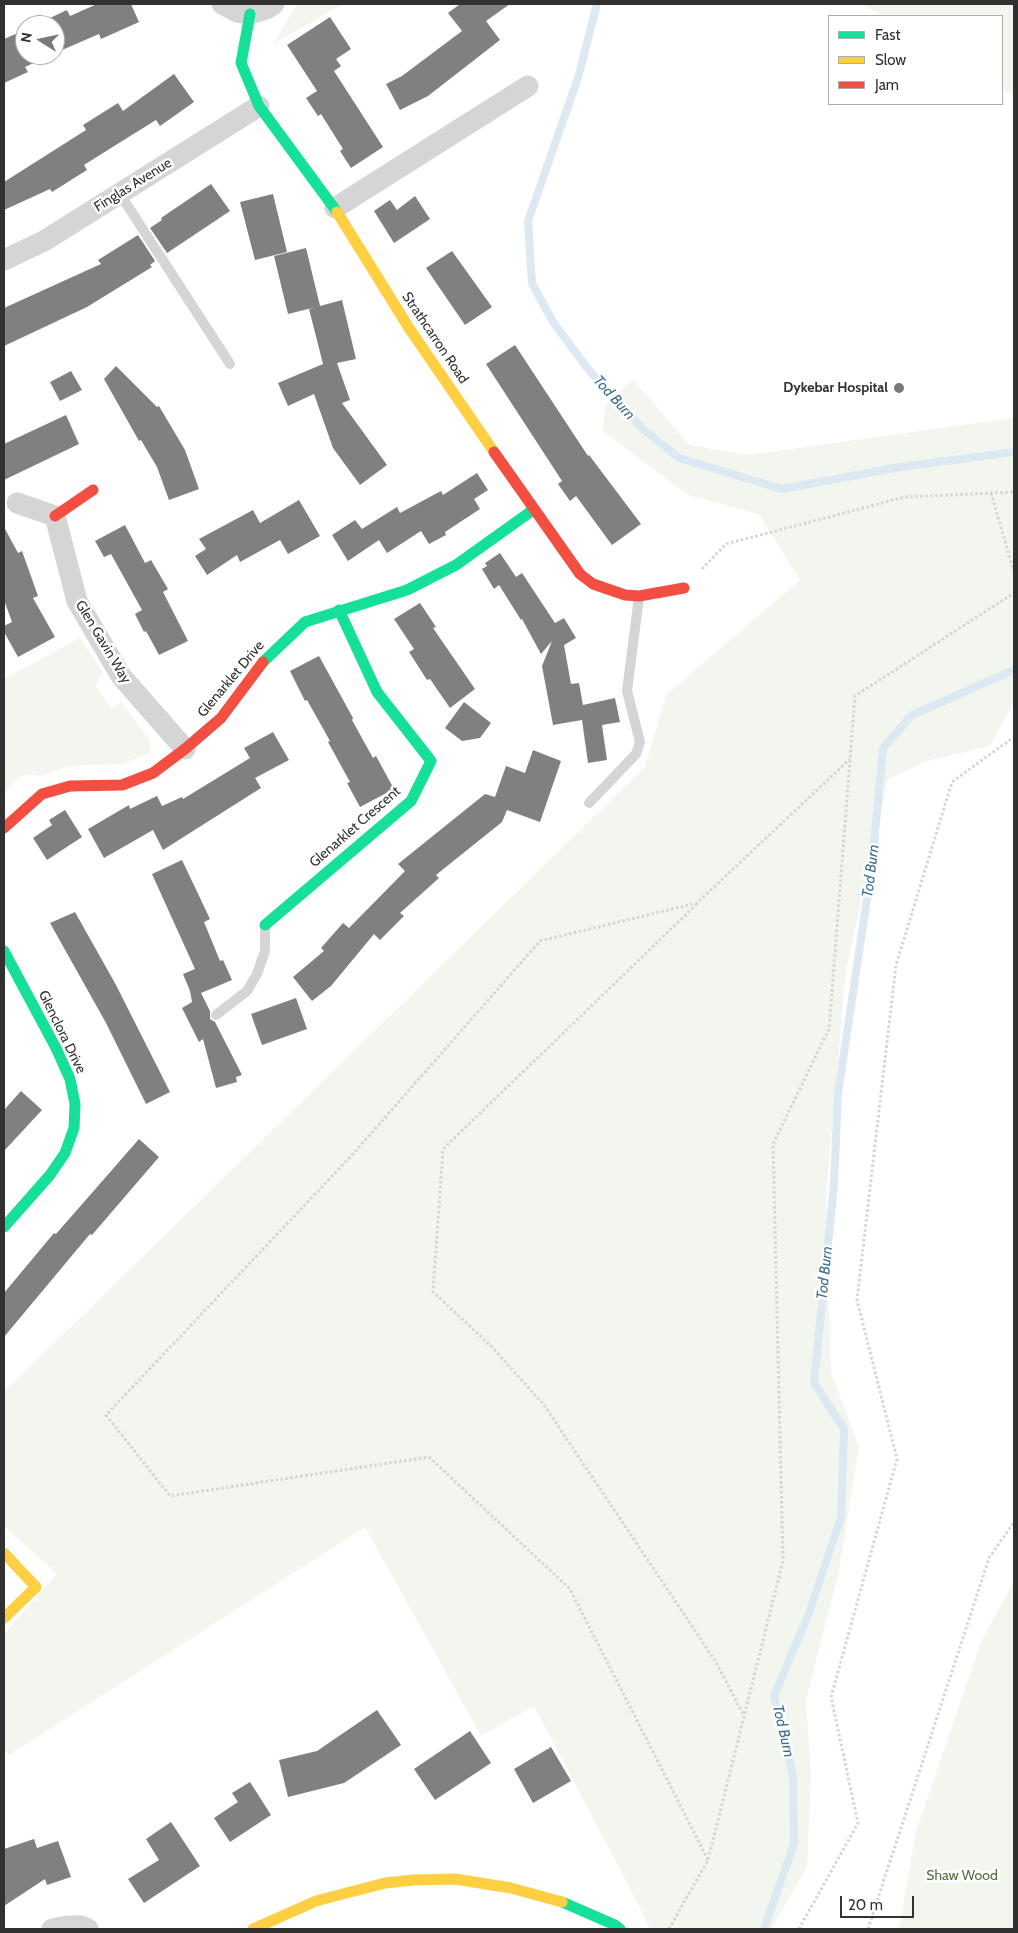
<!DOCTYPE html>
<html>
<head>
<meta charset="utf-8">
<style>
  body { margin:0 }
  #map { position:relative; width:1018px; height:1933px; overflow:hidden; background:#fff; font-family:Cabin,sans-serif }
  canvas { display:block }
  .frame { position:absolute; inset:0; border:5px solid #313131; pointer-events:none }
  .legend { position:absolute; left:828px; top:15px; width:175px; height:90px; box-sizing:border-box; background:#fff; border:1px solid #adadad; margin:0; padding:6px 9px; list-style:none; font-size:15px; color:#313131 }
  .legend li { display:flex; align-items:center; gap:10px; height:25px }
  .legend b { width:25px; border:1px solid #adadad }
  .north { position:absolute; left:15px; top:15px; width:50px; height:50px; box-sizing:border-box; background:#fff; border:1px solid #adadad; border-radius:50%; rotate:280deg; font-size:14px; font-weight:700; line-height:20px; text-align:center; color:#313131 }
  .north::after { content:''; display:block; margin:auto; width:18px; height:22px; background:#797979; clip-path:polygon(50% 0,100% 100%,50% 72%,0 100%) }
  .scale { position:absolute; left:840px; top:1896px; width:74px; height:22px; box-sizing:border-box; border:2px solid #313131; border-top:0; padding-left:6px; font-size:15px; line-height:18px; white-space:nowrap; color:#313131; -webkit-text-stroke:4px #fff; paint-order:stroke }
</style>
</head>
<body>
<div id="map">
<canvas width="1018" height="1933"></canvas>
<div class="frame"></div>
<ul class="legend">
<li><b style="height:6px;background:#16e098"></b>Fast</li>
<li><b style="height:6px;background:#ffcf43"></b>Slow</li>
<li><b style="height:6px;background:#f24e42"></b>Jam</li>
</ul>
<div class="north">N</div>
<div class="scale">20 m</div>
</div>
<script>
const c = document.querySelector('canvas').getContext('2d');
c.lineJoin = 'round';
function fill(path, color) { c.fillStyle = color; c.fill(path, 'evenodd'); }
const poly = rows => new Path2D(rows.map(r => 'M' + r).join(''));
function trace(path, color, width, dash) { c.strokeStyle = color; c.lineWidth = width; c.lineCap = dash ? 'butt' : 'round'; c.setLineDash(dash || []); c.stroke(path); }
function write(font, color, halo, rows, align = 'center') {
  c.font = font + ' Cabin,sans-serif'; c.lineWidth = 5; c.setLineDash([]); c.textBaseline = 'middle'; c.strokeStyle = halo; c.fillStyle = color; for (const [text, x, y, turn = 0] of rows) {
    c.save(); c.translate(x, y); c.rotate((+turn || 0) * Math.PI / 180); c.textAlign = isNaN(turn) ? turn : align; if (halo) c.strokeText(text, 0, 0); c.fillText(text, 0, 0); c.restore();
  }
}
fill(poly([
  [297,4,343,4,273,44],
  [862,4,1014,4,1014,96,1002,88,1002,16,883,16],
  [633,379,689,445,748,455,1014,418,1014,702,990,746,927,761,888,779,846,970,826,1195,831,1372,859,1447,839,1571,806,1700,811,1776,807,1867,771,1929,650,1929,637,1902,534,1706,481,1736,365,1527,9,1755,4,1750,4,1634,57,1574,4,1526,4,1392,645,767,666,695,800,580,759,514,688,495,603,431,605,406],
  [80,638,103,673,95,685,112,709,121,702,151,742,150,753,122,764,69,766,40,776,23,774,4,793,4,679],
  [1014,1581,1014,1929,899,1929,916,1831,982,1640]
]), '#f2f6ee');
trace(poly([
  [597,4,578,78,528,221,532,283,553,322,588,369,643,429,679,458,782,489,900,467,1014,452],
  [764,1929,794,1844,793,1775,774,1696,809,1613,841,1517,844,1429,814,1383,834,1184,838,1093,872,865,883,748,912,715,1014,670]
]), '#dce9f2', 8);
fill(poly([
  [97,4,131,4,139,22,101,39,99,34,55,53,55,25,35,25,67,10,70,16],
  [460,4,510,4,486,21,500,40,428,96,400,110,386,84,402,76,462,31,448,13],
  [330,17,351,49,336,59,341,66,334,71,383,147,351,168,340,151,343,149,321,114,318,116,306,98,317,91,287,45],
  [25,30,25,55,51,55,25,67,28,72,4,83,4,39],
  [174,74,194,102,160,126,156,120,119,143,84,165,87,170,52,192,50,189,4,210,4,182,86,130,83,125,118,103,123,111],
  [211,184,230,211,167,253,150,228,162,220,161,218],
  [273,194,287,252,255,260,240,202],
  [415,196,430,219,394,243,374,211,390,200,397,210],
  [138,235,155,261,150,265,152,267,87,307,4,346,4,308,101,264,98,260],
  [306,248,320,306,288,314,274,256],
  [452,251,492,307,465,325,426,268],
  [342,300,356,359,337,363,350,400,342,403,387,465,360,485,333,448,314,394,288,406,278,383,323,364,309,309],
  [515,345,588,456,589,455,641,524,612,545,576,496,570,501,558,484,562,481,486,364],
  [116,366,157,407,159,406,185,450,199,489,169,500,157,467,141,440,139,441,104,379],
  [71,371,82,390,60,401,50,382],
  [66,415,79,444,4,480,4,444],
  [477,473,488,490,474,499,480,509,445,532,446,535,429,544,421,531,387,553,379,540,348,561,332,535,355,520,362,529,397,507,400,513,441,491,443,495],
  [299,500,320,536,288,554,280,540,240,562,237,555,207,575,195,556,206,549,199,539,253,510,260,523],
  [125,525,145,563,151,560,168,589,163,592,188,641,159,655,146,631,144,632,135,614,142,610,111,554,104,557,95,541],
  [4,527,18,553,22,551,38,596,33,598,55,637,18,657,4,632,4,626,12,622,4,600],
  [500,553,516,577,522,573,555,623,564,618,576,638,564,645,571,684,579,683,583,705,615,698,620,722,602,725,607,760,588,763,582,720,553,725,542,666,552,641,541,654,522,619,521,620,499,585,494,589,482,569,487,566,485,563],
  [420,603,436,627,433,628,475,689,450,708,430,679,427,680,409,652,414,649,394,619],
  [319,656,353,718,352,720,373,758,376,756,394,789,360,807,347,783,350,782,328,742,330,741,307,700,305,701,290,671],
  [464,702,491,723,480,738,462,741,445,728],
  [273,732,289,760,255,778,261,788,163,850,153,830,104,858,88,829,129,805,130,809,157,796,162,806,182,797,183,799,250,758,244,748],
  [533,750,561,761,540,822,507,810,502,822,436,875,439,878,400,913,404,916,380,940,374,934,331,986,312,1001,293,977,324,951,321,948,343,923,349,928,405,871,398,864,485,794,495,797,506,766,525,773],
  [65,810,82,837,47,860,33,838,52,825,49,820],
  [182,860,210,919,204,922,220,961,223,960,232,980,201,993,210,1011,210,1019,215,1022,242,1075,236,1077,237,1082,216,1088,203,1039,199,1042,182,1008,192,1002,190,991,183,974,195,969,152,874],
  [75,912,116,985,170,1092,146,1104,106,1023,50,923],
  [296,998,307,1029,262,1045,251,1014],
  [21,1091,42,1110,4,1151,4,1110],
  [139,1139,159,1157,92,1235,90,1234,4,1337,4,1293,54,1233,56,1234],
  [377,1710,401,1745,344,1783,288,1797,279,1760,317,1751],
  [470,1731,491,1763,435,1800,414,1769],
  [551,1747,571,1781,533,1803,514,1769],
  [250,1782,271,1815,230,1842,214,1818,238,1802,232,1793],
  [171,1822,200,1866,144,1903,128,1879,159,1860,146,1839],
  [34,1839,37,1848,58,1841,71,1877,47,1885,45,1879,4,1906,4,1849]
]), '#808080');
trace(poly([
  [991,493,1014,572],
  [702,569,726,544,905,497,1014,492],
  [697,904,443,1149,433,1292,491,1346,544,1405,716,1662,744,1716],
  [708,1860,570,1589,429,1457,170,1496,106,1415,353,1154,540,941,697,903,850,759],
  [669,1929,708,1860,783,1561,773,1144,829,1029,855,696,1014,593],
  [799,1929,858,1823,831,1697,897,1459,857,1300,896,965,952,782,1014,737],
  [868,1929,989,1558,1014,1522]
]), '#d5d5d5', 3, [2.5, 2.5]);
trace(poly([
  [120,194,230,364],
  [589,803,636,754,640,742,627,691,639,597],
  [216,1015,247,991,257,974,265,951,265,926]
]), '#d5d5d5', 10);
trace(poly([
  [222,4,237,12,250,14,266,9,274,4],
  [335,208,528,86],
  [4,260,44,241,259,106],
  [17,503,55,516,77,601,121,676,185,749],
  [52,1929,67,1926,81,1926,88,1929]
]), '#d5d5d5', 21);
trace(poly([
  [250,14,241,63,259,106,337,212],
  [263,662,305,622,407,590,456,565,533,510],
  [265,925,411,801,431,761,377,692,339,610],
  [4,951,56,1048,70,1079,75,1104,74,1128,65,1153,50,1175,4,1227],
  [562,1902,615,1925,620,1929]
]), '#16e098', 11);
trace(poly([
  [337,212,409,328,494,452],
  [4,1553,36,1587,4,1618],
  [253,1929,316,1901,385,1883,414,1880,455,1879,511,1888,562,1902]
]), '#ffcf43', 11);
trace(poly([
  [494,452,580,574,593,584,625,595,639,596,684,588],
  [55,516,93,490],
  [4,828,42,794,70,786,122,785,153,773,185,749,221,718,263,662]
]), '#f24e42', 11);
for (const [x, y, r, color] of [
  [899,388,6,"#797979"]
]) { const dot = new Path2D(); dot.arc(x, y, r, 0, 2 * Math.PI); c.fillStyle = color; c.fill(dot); trace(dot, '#fff', 2); }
write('14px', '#313131', '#fff', [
  ["Finglas Avenue",133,185,-32],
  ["Strathcarron Road",435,338,56],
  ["Glen Gavin Way",103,642,59],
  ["Glenarklet Drive",231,679,-50],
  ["Glenarklet Crescent",355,827,-41],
  ["Glenclora Drive",62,1032,64]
]);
write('bold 14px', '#313131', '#fff', [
  ["Dykebar Hospital",888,388]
], 'right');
write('14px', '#536e3e', '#fff', [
  ["Shaw Wood",962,1876]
]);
write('italic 15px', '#3e7094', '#fff', [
  ["Tod Burn",614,398,48],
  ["Tod Burn",871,871,-83],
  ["Tod Burn",825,1273,-84],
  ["Tod Burn",783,1731,77]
]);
</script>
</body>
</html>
